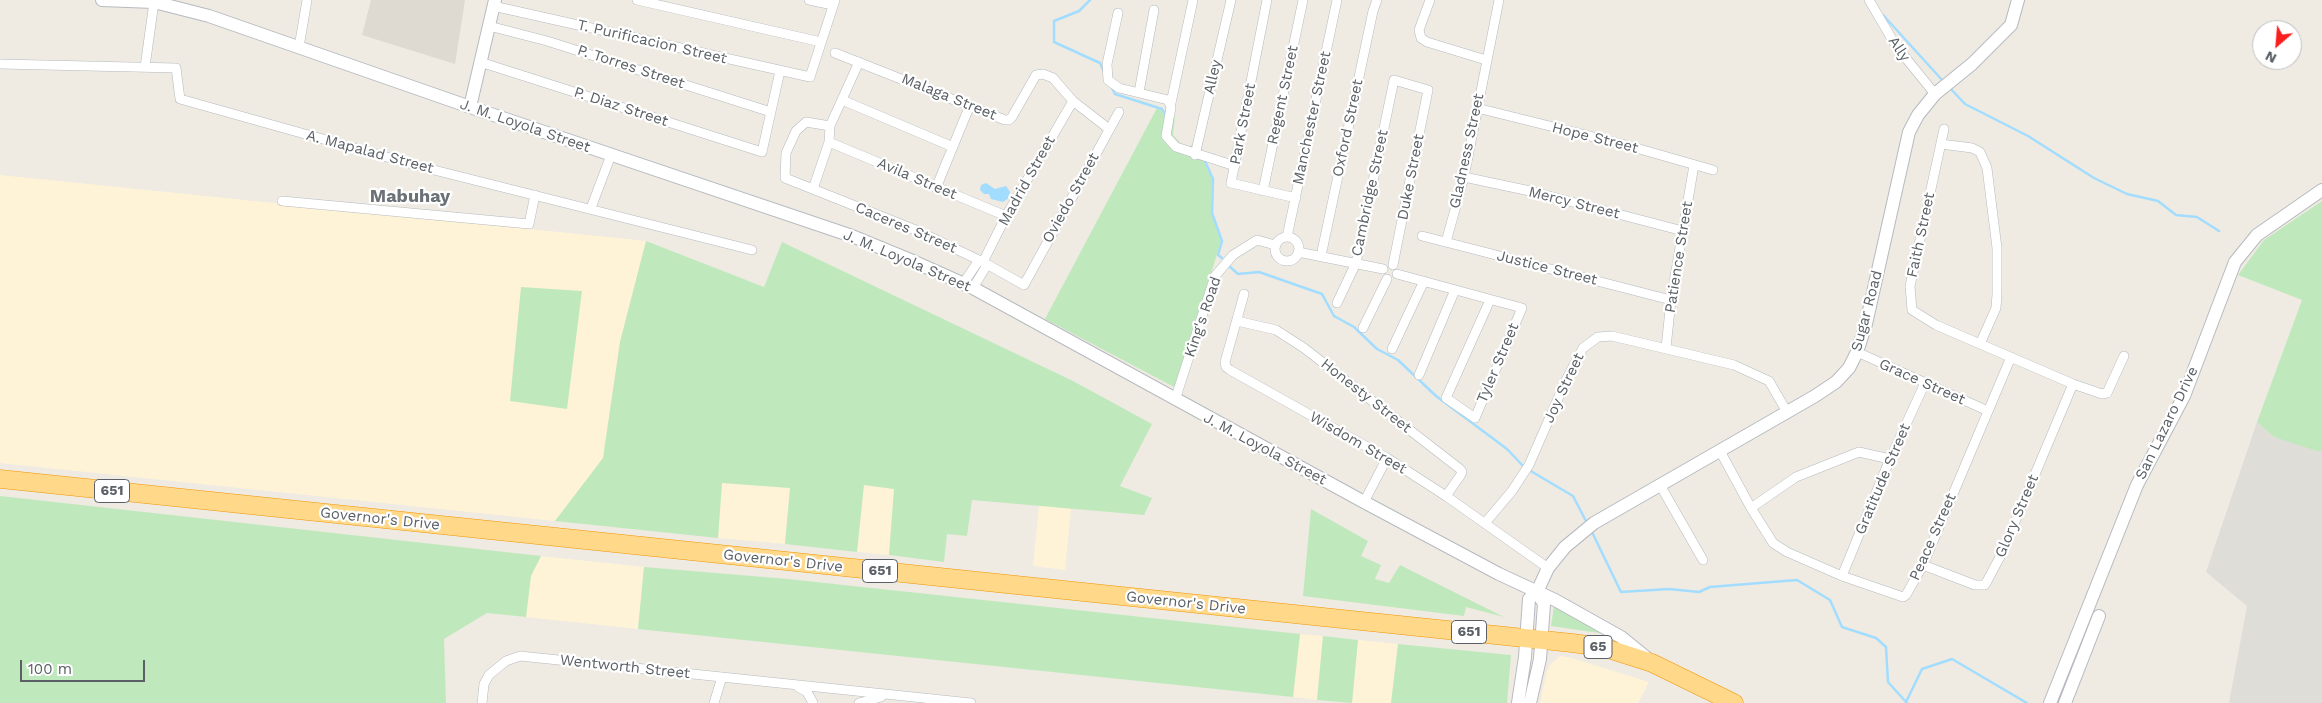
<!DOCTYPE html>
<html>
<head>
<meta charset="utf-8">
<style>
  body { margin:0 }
  #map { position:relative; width:2322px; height:703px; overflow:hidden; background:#efebe2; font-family:"Work Sans",sans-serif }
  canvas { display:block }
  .north { position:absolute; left:2252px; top:20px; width:50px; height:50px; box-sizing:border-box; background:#fff; border:1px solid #bdbfc1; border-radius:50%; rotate:207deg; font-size:14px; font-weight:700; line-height:20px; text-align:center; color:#5a6065 }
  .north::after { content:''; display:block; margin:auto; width:18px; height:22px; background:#fa1e1d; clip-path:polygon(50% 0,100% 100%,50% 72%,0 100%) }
  .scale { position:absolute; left:20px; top:660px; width:125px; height:22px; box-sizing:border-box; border:2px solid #5a6065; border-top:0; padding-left:6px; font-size:15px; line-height:18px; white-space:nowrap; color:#5a6065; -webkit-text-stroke:4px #fff; paint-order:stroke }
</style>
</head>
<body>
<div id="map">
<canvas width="2322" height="703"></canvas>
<div class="north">N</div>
<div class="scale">100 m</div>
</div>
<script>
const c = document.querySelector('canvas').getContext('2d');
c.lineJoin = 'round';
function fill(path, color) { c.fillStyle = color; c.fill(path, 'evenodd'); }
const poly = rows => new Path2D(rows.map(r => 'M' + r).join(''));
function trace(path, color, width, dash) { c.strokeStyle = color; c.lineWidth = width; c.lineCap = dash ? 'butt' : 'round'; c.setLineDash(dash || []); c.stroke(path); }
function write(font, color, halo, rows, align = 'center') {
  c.font = font + ' "Work Sans",sans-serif'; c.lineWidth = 4.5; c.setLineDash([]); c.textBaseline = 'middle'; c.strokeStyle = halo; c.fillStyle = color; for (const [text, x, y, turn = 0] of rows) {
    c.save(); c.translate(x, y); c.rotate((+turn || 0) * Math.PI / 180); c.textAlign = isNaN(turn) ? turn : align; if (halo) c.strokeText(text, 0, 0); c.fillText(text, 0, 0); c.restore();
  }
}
fill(poly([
  [0,175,646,241,620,342,603,458,555,521,0,463],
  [722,483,790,488,785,544,718,538],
  [863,485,894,489,889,555,857,552],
  [1039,505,1071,509,1065,570,1033,566],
  [541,556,644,567,638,629,526,617,531,576],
  [1300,634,1323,636,1317,700,1293,697],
  [1358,640,1398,644,1391,703,1352,703],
  [1560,656,1568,657,1649,682,1638,703,1540,703,1547,671,1550,665]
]), '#fff3d7');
fill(poly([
  [2257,422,2274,437,2322,451,2322,703,2229,703,2247,606,2206,572]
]), '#dfddd7');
fill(poly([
  [371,0,465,0,455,64,362,35]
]), '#dedad1');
fill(poly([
  [1157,108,1161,110,1166,119,1175,117,1173,135,1185,148,1201,141,1203,160,1212,179,1211,213,1221,241,1176,388,1045,319],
  [2322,201,2322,451,2317,451,2274,437,2257,422,2302,300,2238,275,2264,240],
  [646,241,764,287,782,242,1073,381,1152,424,1120,486,1152,498,1144,515,972,500,967,536,947,534,944,562,889,555,894,489,864,485,857,552,785,544,790,488,722,483,718,538,555,521,603,458,620,342],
  [521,287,582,291,567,409,510,401],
  [0,496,541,556,531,576,526,617,487,613,444,639,446,703,0,703],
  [1311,509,1368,541,1361,556,1381,565,1375,579,1389,583,1400,565,1504,617,1466,607,1464,616,1303,596],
  [644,567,788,579,1300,634,1293,697,638,629],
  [1554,606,1606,634,1551,626],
  [1323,636,1358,640,1352,703,1317,700],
  [1398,644,1511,655,1507,703,1391,703]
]), '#bfe9bc');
fill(poly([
  [986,183,995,189,1006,186,1010,192,1009,198,1003,202,991,199,989,194,984,194,980,190,981,185]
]), '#a2ddff');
trace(poly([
  [1090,0,1079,11,1054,21,1054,42,1100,63,1104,72],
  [1883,15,1943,81],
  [1111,86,1115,94,1162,109,1166,116],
  [1949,87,1965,104,2028,136,2094,178,2127,194,2158,201,2176,215,2197,217,2219,231],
  [1204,159,1213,179,1212,213,1222,241,1218,255,1222,258],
  [1229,266,1238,274,1259,272,1322,294,1334,316,1354,327,1377,349,1398,360,1436,396,1507,449,1524,467],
  [1529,470,1573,496,1587,523],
  [1591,530,1621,592,1669,589,1699,592,1710,587,1797,580,1830,600,1842,627,1876,638,1886,647,1888,682,1907,703],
  [1906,702,1922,669,1952,659,2027,703]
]), '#a2ddff', 2.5);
const street = poly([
  [637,0,821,42],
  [809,0,833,5],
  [1267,0,1231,183,1296,198],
  [1430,0,1419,30,1421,38,1427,42,1486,60],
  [1869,0,1896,46,1935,94],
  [493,6,810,77,835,0],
  [1118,13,1107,64,1108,80,1119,88,1168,100,1171,107,1166,136,1176,147,1235,166],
  [489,26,547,41,771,112],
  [299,47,307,0],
  [835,53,1005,120,1009,120,1012,117,1036,75,1043,74,1053,78,1073,101,1109,129],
  [480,62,762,152,780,71],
  [0,64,176,68,180,99,426,168,752,250],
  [145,67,154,2],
  [1139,92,1154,10],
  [842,100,953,147],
  [1171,103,1193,0],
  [1477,108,1622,144,1713,170],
  [830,126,806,122,796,131,786,153,785,178,918,231,983,262,1024,285,1119,112],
  [1944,129,1910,286,1912,310,1936,325,2073,384,2102,394,2107,393,2124,356],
  [829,142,1006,216],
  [1941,144,1972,148,1980,152,1987,168,1997,248,1997,294,1996,308,1980,344],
  [1195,155,1231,0],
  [1464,177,1530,191,1683,231],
  [936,188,970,105],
  [813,189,829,142,830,126,859,62],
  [1263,191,1303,0],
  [282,201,529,224,535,195],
  [591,208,611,155],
  [1422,236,1671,300],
  [1287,237,1337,0],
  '1275 249a12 12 0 1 1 24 0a12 12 0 1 1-24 0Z',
  [1446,242,1464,177,1499,0],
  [1298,252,1383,269],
  [1321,256,1373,11,1377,0],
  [983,262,1006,216,1073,101],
  [1397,274,1522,308,1475,418,1446,398,1490,300],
  [963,284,979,260],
  [973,288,987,265],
  [1244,294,1225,362,1226,367,1230,370,1387,458,1446,496,1548,568],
  [1337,303,1356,263,1394,80,1428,90,1393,265],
  [1237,321,1276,330,1304,348,1460,469,1462,472,1460,476,1446,496],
  [1363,328,1387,279],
  [1666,348,1671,300,1694,165],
  [1392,349,1424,281],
  [1857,352,1988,411],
  [1419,375,1455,290],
  [1175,400,1215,276,1233,255,1257,240,1275,245],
  [1720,451,1751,508,1773,543,1787,552,1842,576,1903,597,1906,595,1923,565,2011,357],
  [1660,485,1703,560],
  [1364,502,1387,458],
  [1751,508,1796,477,1859,452,1890,459],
  [1485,523,1512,491,1529,465,1567,378,1583,348,1598,337,1612,336,1734,365,1769,381,1787,412],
  [1923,565,1975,585,1985,585,2001,555,2073,384],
  [1842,576,1890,459,1925,383],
  [798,687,807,692,813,703],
  [482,703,484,684,489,675,506,661,520,656,971,703],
  [714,703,722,677],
  [859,703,881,697]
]);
const secondary = poly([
  [102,0,154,2,209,16,470,107,852,236,908,259,973,288,1364,502,1499,574,1555,600,1621,637,1648,659],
  [470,107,495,0],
  [1518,703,1525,657,1529,599,1537,592,1548,568,1565,547,1594,523,1815,396,1836,382,1849,368,1857,352,1866,324,1909,132,1918,115,1935,94,1972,64,2011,25,2018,0],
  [1530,703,1540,659,1544,604,1537,592],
  [2050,703,2137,485,2184,396,2235,262,2257,235,2322,190],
  [2065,703,2099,616]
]);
const highway = poly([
  [0,479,1572,643,1602,647,1652,663,1734,703]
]);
trace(street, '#b5b9be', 10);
trace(secondary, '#b6bac0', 14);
trace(highway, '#f19400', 19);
trace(street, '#fff', 9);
trace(secondary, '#fff', 12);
trace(highway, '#ffd989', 18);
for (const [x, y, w] of [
  [112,491,35],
  [880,571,35],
  [1469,632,35],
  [1598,647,28]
]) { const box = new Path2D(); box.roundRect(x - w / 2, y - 11.5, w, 23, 4); c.fillStyle = '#fff'; c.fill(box); trace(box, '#5a6065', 1); }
write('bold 14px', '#5a6065', null, [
  ["651",112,491],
  ["651",880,571],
  ["651",1469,632],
  ["65",1598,647]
]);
write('15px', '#5a6065', '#fff', [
  ["T. Purificacion Street",652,42,13],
  ["Ally",1899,49,56],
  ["P. Torres Street",631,67,18],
  ["Alley",1213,77,-77],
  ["Regent Street",1283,95,-78],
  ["Malaga Street",949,97,22],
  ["P. Diaz Street",621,107,18],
  ["Manchester Street",1312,118,-78],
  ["Park Street",1243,124,-79],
  ["J. M. Loyola Street",525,126,19],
  ["Oxford Street",1348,128,-78],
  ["Hope Street",1595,138,14],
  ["Gladness Street",1467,151,-78],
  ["A. Mapalad Street",370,152,15],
  ["Duke Street",1411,177,-79],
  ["Avila Street",917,179,23],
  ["Madrid Street",1027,181,-61],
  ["Cambridge Street",1370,193,-78],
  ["Oviedo Street",1071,198,-61],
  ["Mercy Street",1574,203,14],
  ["Caceres Street",906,228,23],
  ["Faith Street",1921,235,-78],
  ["Patience Street",1679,257,-81],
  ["J. M. Loyola Street",907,261,23],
  ["Justice Street",1547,268,14],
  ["Sugar Road",1867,311,-75],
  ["King's Road",1203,317,-71],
  ["Tyler Street",1498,363,-67],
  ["Grace Street",1922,382,24],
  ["Joy Street",1564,388,-65],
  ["Honesty Street",1366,396,38],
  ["San Lazaro Drive",2167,423,-64],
  ["Wisdom Street",1358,443,30],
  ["J. M. Loyola Street",1265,449,28],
  ["Gratitude Street",1883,479,-67],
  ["Glory Street",2017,516,-67],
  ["Governor's Drive",380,519,6],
  ["Peace Street",1933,537,-66],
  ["Governor's Drive",783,561,6],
  ["Governor's Drive",1186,603,6],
  ["Wentworth Street",625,667,6]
]);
write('bold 18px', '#6b7277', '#fff', [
  ["Mabuhay",410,197]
]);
</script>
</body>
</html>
